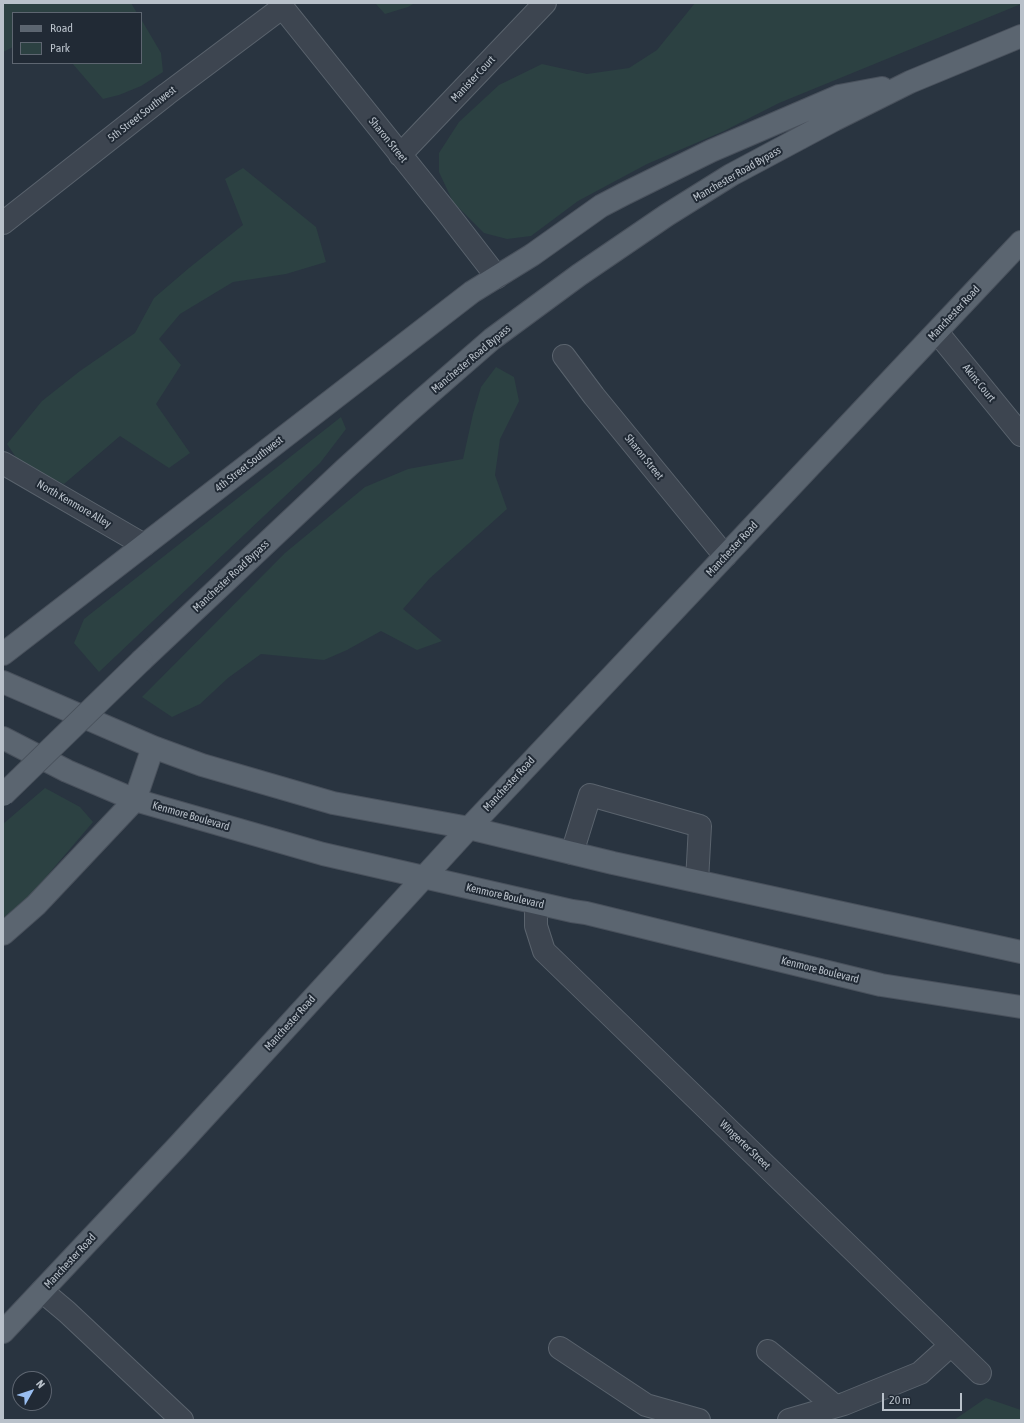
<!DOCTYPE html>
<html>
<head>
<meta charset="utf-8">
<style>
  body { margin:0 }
  #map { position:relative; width:1024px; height:1423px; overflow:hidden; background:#293440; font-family:"Asap Condensed",sans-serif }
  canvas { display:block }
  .frame { position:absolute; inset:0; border:4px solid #b9c1ca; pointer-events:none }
  .legend { position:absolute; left:12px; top:12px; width:130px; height:52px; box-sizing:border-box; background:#212a35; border:1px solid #5e6671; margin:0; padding:5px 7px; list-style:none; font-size:12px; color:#b9c1ca }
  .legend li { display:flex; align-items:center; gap:8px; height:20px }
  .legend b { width:20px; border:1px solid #5e6671 }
  .north { position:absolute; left:12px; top:1371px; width:40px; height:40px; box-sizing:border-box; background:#212a35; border:1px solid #5e6671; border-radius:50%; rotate:51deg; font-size:11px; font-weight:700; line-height:16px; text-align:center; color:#b9c1ca }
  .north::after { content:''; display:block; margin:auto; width:14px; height:18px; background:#99bef0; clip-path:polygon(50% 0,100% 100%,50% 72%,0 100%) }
  .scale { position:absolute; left:882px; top:1393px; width:80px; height:18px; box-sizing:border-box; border:2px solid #b9c1ca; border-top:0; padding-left:5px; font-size:12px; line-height:14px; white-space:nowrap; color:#b9c1ca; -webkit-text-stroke:3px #212a35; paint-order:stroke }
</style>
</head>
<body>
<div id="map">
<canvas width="1024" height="1423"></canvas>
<div class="frame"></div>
<ul class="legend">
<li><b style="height:5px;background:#5b6570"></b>Road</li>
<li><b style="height:11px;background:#2c4142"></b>Park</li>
</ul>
<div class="north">N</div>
<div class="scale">20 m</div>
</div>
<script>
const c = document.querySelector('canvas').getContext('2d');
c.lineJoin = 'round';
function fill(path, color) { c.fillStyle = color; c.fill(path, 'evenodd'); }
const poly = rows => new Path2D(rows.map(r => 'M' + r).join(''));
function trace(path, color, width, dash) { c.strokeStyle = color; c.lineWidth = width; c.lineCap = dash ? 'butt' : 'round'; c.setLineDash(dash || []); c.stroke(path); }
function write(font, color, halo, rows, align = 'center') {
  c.font = font + ' "Asap Condensed",sans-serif'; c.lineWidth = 4; c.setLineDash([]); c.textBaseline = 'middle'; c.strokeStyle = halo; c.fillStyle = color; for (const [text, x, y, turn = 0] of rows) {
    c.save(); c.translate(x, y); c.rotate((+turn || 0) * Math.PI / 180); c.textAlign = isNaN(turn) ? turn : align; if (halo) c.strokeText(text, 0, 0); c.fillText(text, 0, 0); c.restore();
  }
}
fill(poly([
  [3,3,131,3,137,13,13,13,13,47,3,52],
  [375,3,415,3,408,7,385,14],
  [695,3,1021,3,1021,4,779,103,724,131,647,164,578,201,531,236,507,239,484,233,453,202,439,172,439,153,459,122,499,85,542,64,587,74,629,68,657,50],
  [141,19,161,53,163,72,141,86,119,95,103,99,72,63,141,63],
  [243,168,316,227,326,262,286,274,233,282,180,314,159,339,181,365,156,404,190,453,169,468,120,436,64,484,21,465,7,444,42,401,80,371,135,333,154,298,189,268,243,225,225,179],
  [496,367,514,377,519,401,500,439,495,475,507,509,429,579,403,609,442,641,417,650,381,631,347,650,324,660,261,654,228,678,200,704,172,717,142,697,285,553,365,487,408,469,463,459,473,414,481,387],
  [341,417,346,429,320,463,99,672,74,643,84,619],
  [45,788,80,807,93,822,28,898,3,918,3,824],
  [986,1398,1021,1410,1021,1420,954,1420]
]), '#2c4142');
const minor = poly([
  [279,3,449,215,497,277],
  [400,155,545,3],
  [3,223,167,94,283,7],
  [937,332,1021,435],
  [564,356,594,396,725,556],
  [3,463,144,545],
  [572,853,590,795,700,826,697,881],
  [536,903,536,926,544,951,980,1373],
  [42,1291,67,1312,182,1420],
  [560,1348,646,1405,699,1420],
  [768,1351,835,1406],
  [789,1420,844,1404,920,1373,951,1345]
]);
const major = poly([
  [3,654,472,292,532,255,601,206,624,194,711,151,839,96,882,88],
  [142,660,345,469,408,412,492,339,579,275,667,215,731,175,834,120,910,82,1021,36],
  [3,682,153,747,202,765,333,803,469,828,613,863,1021,952],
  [3,738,67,771,135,800,323,854,572,911,586,913,881,985,1021,1007],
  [3,934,36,905,135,800,153,747],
  [3,1332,178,1146,469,828,1021,242]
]);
trace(minor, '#5a636d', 24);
trace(major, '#49515c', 24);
trace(minor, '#3d4550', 22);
trace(major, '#5b6570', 22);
const majorBridge = poly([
  [3,795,142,660]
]);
trace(majorBridge, '#49515c', 24, []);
trace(majorBridge, '#5b6570', 22);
write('11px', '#b9c1ca', '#212a35', [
  ["Manister Court",473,79,-47],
  ["5th Street Southwest",142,114,-38],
  ["Sharon Street",388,140,51],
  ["Manchester Road Bypass",737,174,-30],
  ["Manchester Road",954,313,-47],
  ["Manchester Road Bypass",471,359,-40],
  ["Akins Court",979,383,51],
  ["Sharon Street",644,457,51],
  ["4th Street Southwest",249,464,-38],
  ["North Kenmore Alley",74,504,30],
  ["Manchester Road",732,549,-47],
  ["Manchester Road Bypass",231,576,-43],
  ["Manchester Road",509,784,-47],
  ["Kenmore Boulevard",191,816,16],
  ["Kenmore Boulevard",505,896,13],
  ["Kenmore Boulevard",820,970,14],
  ["Manchester Road",290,1023,-48],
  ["Wingerter Street",745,1145,44],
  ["Manchester Road",70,1261,-47]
]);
</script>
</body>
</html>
